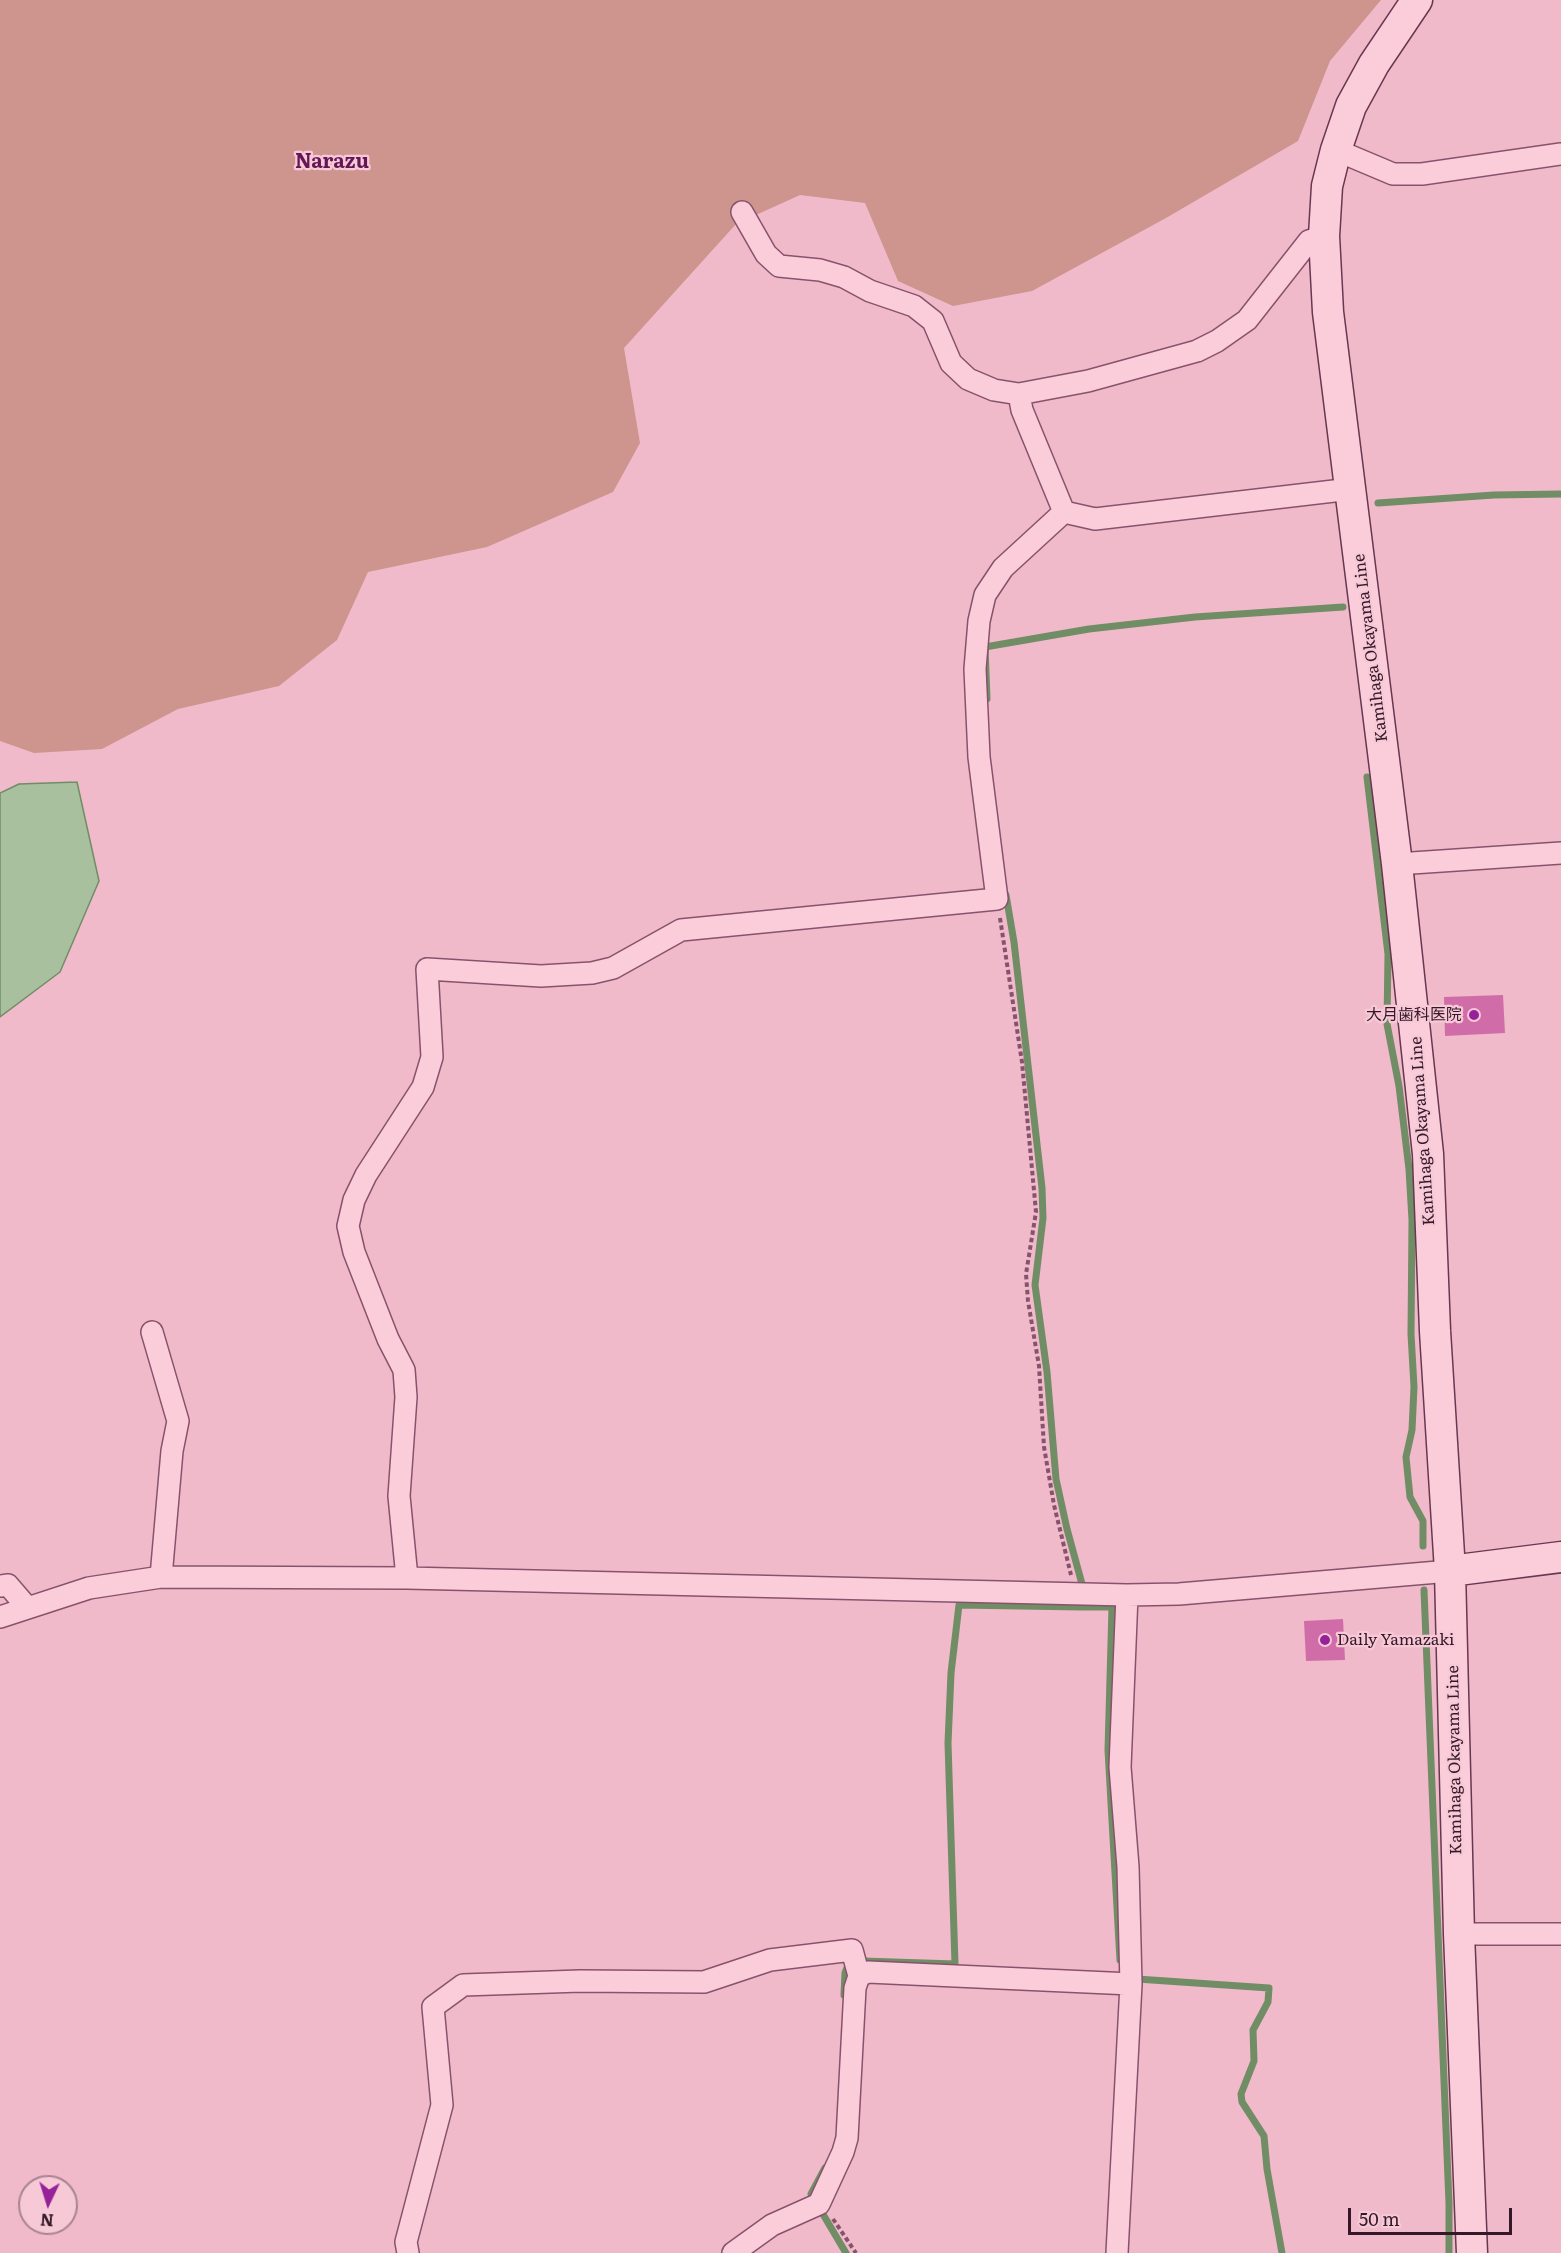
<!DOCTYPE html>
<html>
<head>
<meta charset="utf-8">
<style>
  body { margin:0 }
  #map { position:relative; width:1561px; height:2253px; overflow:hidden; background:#f0baca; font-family:Literata,serif }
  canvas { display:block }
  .north { position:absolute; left:18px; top:2175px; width:60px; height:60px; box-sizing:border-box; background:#f7c9d7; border:2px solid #a98391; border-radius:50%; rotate:184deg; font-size:16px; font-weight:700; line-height:24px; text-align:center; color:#351928 }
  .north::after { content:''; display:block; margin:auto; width:21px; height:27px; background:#962199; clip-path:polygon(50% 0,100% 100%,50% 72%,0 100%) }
  .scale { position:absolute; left:1348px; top:2208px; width:164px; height:27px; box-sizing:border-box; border:3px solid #351928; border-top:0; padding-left:8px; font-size:18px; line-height:21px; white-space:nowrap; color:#351928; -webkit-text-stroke:4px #f7c9d7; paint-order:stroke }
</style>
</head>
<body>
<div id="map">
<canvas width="1561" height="2253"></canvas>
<div class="north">N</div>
<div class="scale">50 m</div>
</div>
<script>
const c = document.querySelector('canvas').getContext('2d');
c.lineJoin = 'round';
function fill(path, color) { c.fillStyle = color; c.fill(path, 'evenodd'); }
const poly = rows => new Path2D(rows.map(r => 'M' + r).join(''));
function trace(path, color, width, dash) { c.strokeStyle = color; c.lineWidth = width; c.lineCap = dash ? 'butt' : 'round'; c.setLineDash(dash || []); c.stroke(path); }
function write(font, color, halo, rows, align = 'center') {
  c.font = font + ' Literata,"Noto Sans JP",serif'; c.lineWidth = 4.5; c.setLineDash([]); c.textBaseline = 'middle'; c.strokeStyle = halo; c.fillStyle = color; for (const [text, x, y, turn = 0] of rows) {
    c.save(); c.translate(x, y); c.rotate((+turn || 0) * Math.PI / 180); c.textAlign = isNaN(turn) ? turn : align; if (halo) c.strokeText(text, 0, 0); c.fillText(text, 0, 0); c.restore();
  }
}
fill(poly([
  [0,0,1381,0,1330,61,1298,141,1166,218,1032,291,953,306,898,281,865,203,800,195,736,224,624,348,640,443,613,492,487,547,368,572,337,640,279,686,178,709,102,749,34,753,0,741]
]), '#ce948e');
const water = poly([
  [77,782,99,881,60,972,0,1017,0,793,19,784,77,782]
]);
fill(water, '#a9c09f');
trace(water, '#708d66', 1.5);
trace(poly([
  [1378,503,1494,495,1561,494],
  [987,699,985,647,1089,629,1195,617,1343,607],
  [1367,777,1388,954,1387,1024,1399,1086,1409,1169,1412,1220,1411,1334,1414,1387,1412,1430,1406,1457,1410,1497,1423,1521,1423,1546],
  [1006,895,1014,942,1042,1188,1043,1218,1035,1285,1047,1372,1056,1479,1067,1529,1082,1584],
  [1424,1590,1449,2203,1449,2253],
  [1081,1607,1112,1607,1108,1750,1120,1960],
  [1137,1979,1269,1988,1268,2002,1253,2030,1254,2061,1241,2094,1242,2102,1264,2136,1267,2169,1282,2253],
  [844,1995,845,1973,848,1965,863,1961,955,1964,948,1743,951,1673,959,1605,1081,1607,1081,1605],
  [825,2168,811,2194,846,2253]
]), '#708d66', 7);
fill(poly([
  [1503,995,1505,1033,1445,1036,1444,997],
  [1343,1619,1345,1660,1306,1661,1304,1621]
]), '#d06da8');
const street = poly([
  [1336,150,1393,174,1422,174,1561,154],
  [742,212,766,254,779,266,820,270,844,277,870,291,914,306,933,321,951,363,968,379,994,390,1019,394],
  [1064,512,1095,519,1351,489],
  [1397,864,1561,853],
  [152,1332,178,1421,172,1451,161,1577],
  [407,1578,399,1496,406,1397,404,1370,388,1339,354,1252,348,1226,354,1200,366,1175,423,1087,432,1057,427,969,541,976,592,973,613,968,681,930,997,899,979,757,975,669,979,621,985,595,1003,568,1064,512,1022,410,1019,394,1088,381,1197,351,1217,341,1247,320,1309,241,1324,236],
  [0,1586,8,1585,27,1607],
  [0,1617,89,1588,161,1577,407,1578,1127,1595,1179,1594,1450,1571],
  [1459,1934,1561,1934],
  [408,2253,406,2242,442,2105,433,2007,463,1985,580,1981,704,1982,770,1960,852,1950,859,1976],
  [733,2253,772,2225,819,2204,843,2152,847,2138,855,1988,859,1976,868,1972,1131,1984],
  [1117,2253,1131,1984,1128,1867,1120,1767,1127,1595]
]);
const secondary = poly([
  [1417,0,1374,64,1351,106,1336,150,1327,186,1324,236,1328,312,1397,864,1428,1154,1435,1331,1450,1571,1459,1934,1472,2253],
  [1450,1571,1561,1557]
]);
trace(street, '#87536c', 24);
trace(secondary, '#683750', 33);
trace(poly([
  [1000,918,1022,1062,1036,1212,1026,1274,1028,1301,1039,1366,1044,1447,1054,1505,1071,1575],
  [833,2219,856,2253]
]), '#87536c', 4, [4.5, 3]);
trace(street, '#fbcddb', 21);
trace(secondary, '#fbcddb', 30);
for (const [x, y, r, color] of [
  [1474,1015,6,"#962199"],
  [1325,1640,6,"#962199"]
]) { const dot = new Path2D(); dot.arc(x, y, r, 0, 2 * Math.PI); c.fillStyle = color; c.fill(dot); trace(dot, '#f7c9d7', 2); }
write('16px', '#351928', '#f7c9d7', [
  ["Kamihaga Okayama Line",1371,648,-97],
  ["Kamihaga Okayama Line",1423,1131,-94],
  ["Kamihaga Okayama Line",1455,1760,-91]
]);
write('16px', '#351928', '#f7c9d7', [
  ["大月歯科医院",1462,1015],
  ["Daily Yamazaki",1337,1640,"left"]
], 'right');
write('bold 20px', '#641755', '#f7c9d7', [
  ["Narazu",332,162]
]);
</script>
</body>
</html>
